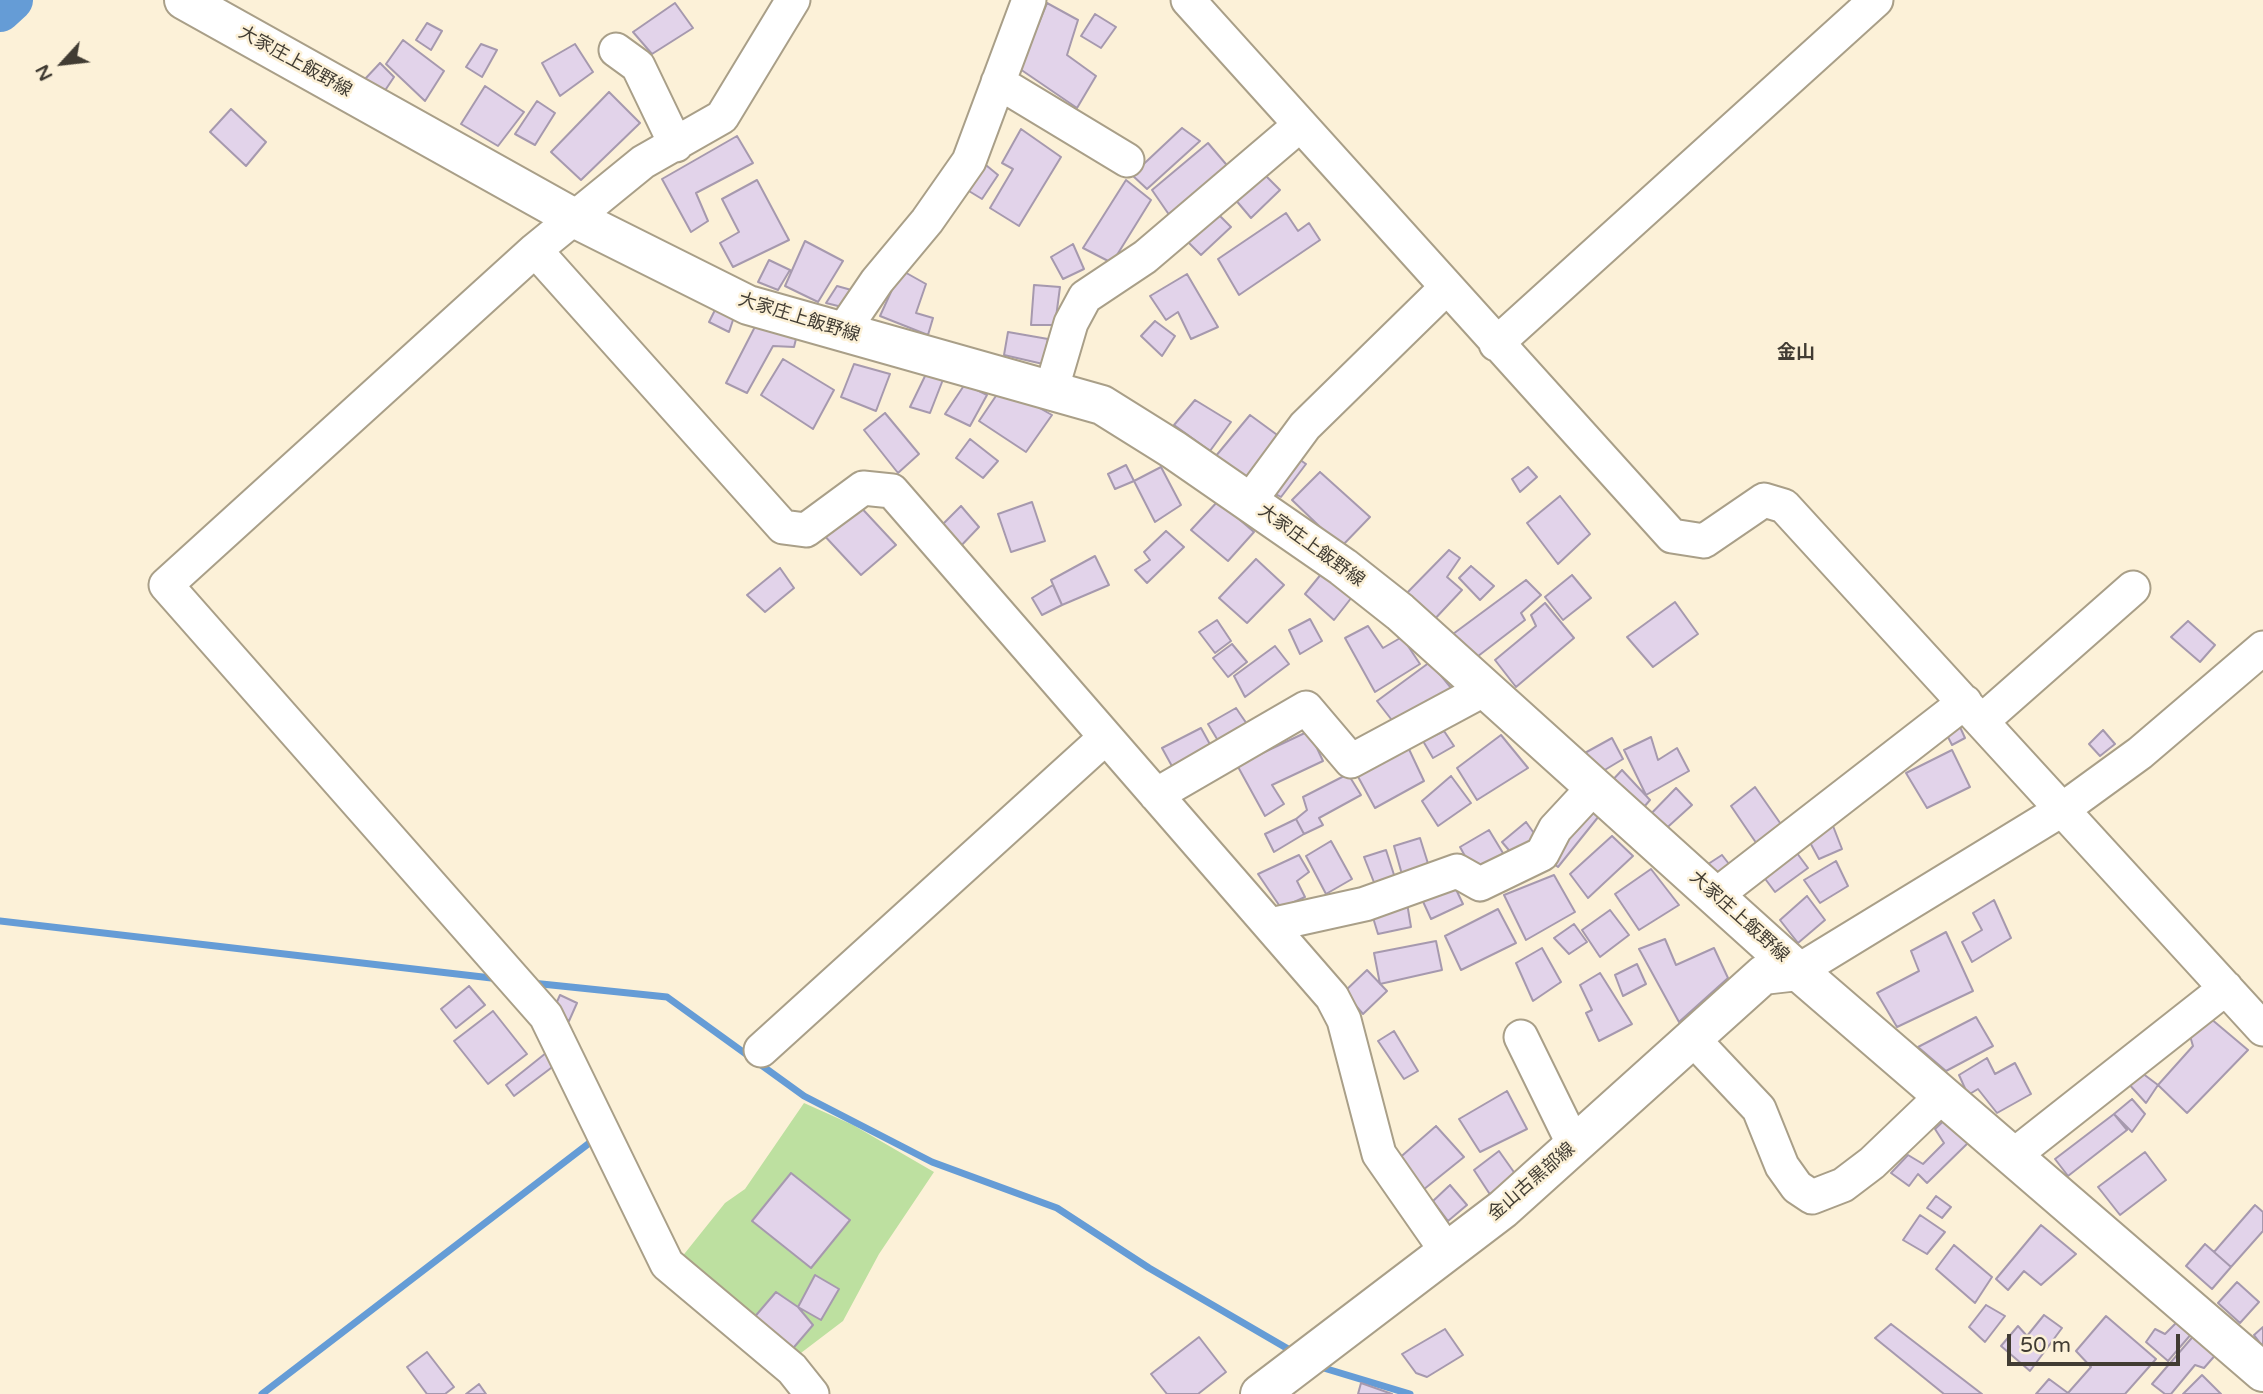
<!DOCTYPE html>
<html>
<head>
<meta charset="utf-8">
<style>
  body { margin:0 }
  #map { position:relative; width:2263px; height:1394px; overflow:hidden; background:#fcf1d8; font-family:"Varela Round",sans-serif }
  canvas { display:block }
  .north { position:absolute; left:28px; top:28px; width:70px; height:70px; -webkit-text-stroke:5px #fcf1d8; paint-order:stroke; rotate:243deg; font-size:19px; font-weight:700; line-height:28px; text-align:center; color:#413c33 }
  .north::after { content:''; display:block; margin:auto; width:24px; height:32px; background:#413c33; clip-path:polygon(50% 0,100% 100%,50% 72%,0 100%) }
  .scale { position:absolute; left:2007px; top:1334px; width:173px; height:32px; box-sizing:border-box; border:4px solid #413c33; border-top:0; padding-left:9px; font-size:21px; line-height:24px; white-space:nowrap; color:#413c33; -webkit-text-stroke:5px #fcf1d8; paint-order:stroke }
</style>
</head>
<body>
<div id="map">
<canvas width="2263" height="1394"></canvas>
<div class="north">N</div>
<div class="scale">50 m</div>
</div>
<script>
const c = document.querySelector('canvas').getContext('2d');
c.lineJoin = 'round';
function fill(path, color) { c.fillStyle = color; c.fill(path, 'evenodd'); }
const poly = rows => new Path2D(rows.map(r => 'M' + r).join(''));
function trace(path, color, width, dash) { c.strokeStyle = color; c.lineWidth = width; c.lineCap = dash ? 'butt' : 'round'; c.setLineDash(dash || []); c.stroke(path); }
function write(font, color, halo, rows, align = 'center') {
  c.font = font + ' "Varela Round","Noto Sans JP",sans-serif'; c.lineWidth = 5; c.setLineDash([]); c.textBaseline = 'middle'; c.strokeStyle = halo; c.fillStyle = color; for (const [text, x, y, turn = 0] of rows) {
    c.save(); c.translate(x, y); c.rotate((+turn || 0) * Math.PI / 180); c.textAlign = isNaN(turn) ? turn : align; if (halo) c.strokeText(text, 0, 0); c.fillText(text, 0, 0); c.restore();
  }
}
fill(poly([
  [804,1103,853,1125,934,1172,879,1254,843,1321,793,1359,681,1258,725,1203,745,1189]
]), '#bde0a0');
trace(poly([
  [0,921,500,979],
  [532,983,667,997,804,1096,932,1162,1057,1208,1149,1268,1295,1353],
  [1317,1366,1410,1394],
  [262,1394,592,1141]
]), '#659cd6', 7);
trace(poly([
  [0,11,12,0]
]), '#659cd6', 42);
const building = poly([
  [675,3,693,28,652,54,633,32,675,3],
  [1047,3,1078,20,1067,55,1096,76,1077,108,1020,69,1047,3],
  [1095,14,1116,27,1101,48,1081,36,1095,14],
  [427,23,442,31,431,50,416,40,427,23],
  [403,40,444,71,425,101,386,64,403,40],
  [481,44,497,50,482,77,466,67,481,44],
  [575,44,593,72,560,96,542,63,575,44],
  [380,63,394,77,384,92,365,79,380,63],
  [485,86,524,112,498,146,461,124,485,86],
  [609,92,640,123,581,180,551,152,609,92],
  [537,101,555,113,535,145,515,134,537,101],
  [231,109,266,142,246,166,210,132,231,109],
  [1182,128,1200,141,1147,189,1132,175,1182,128],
  [1021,129,1061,157,1019,226,990,208,1013,169,1002,163,1021,129],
  [737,136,753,163,696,193,708,221,691,232,662,179,737,136],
  [1208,143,1231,170,1172,219,1152,190,1208,143],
  [981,161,998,175,982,199,964,188,981,161],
  [1263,173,1280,190,1251,218,1234,198,1263,173],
  [757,180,789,240,733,267,720,243,739,232,722,199,757,180],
  [1126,180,1151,200,1112,263,1083,248,1126,180],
  [1215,211,1231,227,1201,255,1187,241,1215,211],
  [1286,213,1298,231,1309,223,1320,240,1239,295,1218,259,1286,213],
  [805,241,843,261,818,302,785,286,805,241],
  [1073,244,1084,269,1063,279,1051,257,1073,244],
  [769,260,790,270,778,290,758,282,769,260],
  [901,270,926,284,916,313,933,318,928,335,880,316,901,270],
  [1187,274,1218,327,1191,339,1178,312,1166,320,1150,296,1187,274],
  [1034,285,1060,287,1055,325,1031,325,1034,285],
  [837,286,855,291,850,309,826,303,837,286],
  [717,306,735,314,729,332,709,322,717,306],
  [760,317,799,327,794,347,773,346,747,393,726,383,760,317],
  [1155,321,1175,336,1162,356,1141,336,1155,321],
  [1008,332,1048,339,1043,364,1004,355,1008,332],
  [783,359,834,390,813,429,761,395,783,359],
  [854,364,890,374,876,411,841,397,854,364],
  [927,372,944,377,930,413,910,407,927,372],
  [965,384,987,395,970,426,945,414,965,384],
  [1002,387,1052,415,1026,452,979,421,1002,387],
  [1195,400,1231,422,1210,451,1174,425,1195,400],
  [885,413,919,454,898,473,864,430,885,413],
  [1250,415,1280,437,1249,481,1215,457,1250,415],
  [970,439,998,461,983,478,956,458,970,439],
  [1296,457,1306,464,1281,497,1272,492,1296,457],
  [1126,465,1134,481,1115,489,1108,474,1126,465],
  [1161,467,1181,505,1155,522,1134,481,1161,467],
  [1528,467,1537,477,1520,492,1512,479,1528,467],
  [1320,472,1370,517,1341,547,1292,500,1320,472],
  [1560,496,1590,534,1558,564,1527,523,1560,496],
  [855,501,896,545,861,575,821,532,855,501],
  [1218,501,1254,532,1228,561,1191,530,1218,501],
  [1032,502,1045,541,1011,552,998,514,1032,502],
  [961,506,979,527,957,550,937,530,961,506],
  [1166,531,1184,547,1147,583,1135,570,1150,560,1144,552,1166,531],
  [1449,550,1460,558,1447,577,1462,590,1431,623,1402,598,1449,550],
  [1095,556,1109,585,1062,605,1051,580,1095,556],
  [1256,559,1284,585,1247,623,1219,598,1256,559],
  [1471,566,1494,586,1480,600,1459,578,1471,566],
  [780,568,794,588,765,612,747,595,780,568],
  [1322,573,1352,597,1334,620,1305,594,1322,573],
  [1572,575,1591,598,1563,620,1545,597,1572,575],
  [1526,580,1541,595,1521,613,1525,620,1473,660,1453,634,1526,580],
  [1053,585,1062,605,1042,615,1032,598,1053,585],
  [1675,602,1698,634,1653,667,1627,637,1675,602],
  [1545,603,1574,638,1516,687,1495,660,1536,626,1531,615,1545,603],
  [1310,619,1322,641,1300,654,1289,630,1310,619],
  [1217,620,1231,641,1215,653,1199,632,1217,620],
  [2188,621,2215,645,2200,662,2171,637,2188,621],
  [1368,626,1383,648,1402,637,1420,664,1375,692,1345,638,1368,626],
  [1232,644,1247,662,1228,677,1213,658,1232,644],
  [1275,646,1289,664,1245,697,1234,676,1275,646],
  [1430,662,1456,694,1398,728,1377,701,1430,662],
  [1236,708,1249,727,1220,744,1208,724,1236,708],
  [1960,727,1965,738,1952,745,1946,733,1960,727],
  [1201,728,1212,748,1173,768,1162,748,1201,728],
  [2103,730,2115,744,2100,756,2089,744,2103,730],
  [1309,731,1323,761,1272,785,1284,804,1265,816,1237,765,1309,731],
  [1444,731,1454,746,1433,758,1423,741,1444,731],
  [1501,735,1528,768,1477,800,1457,768,1501,735],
  [1651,737,1658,760,1677,748,1689,771,1646,795,1624,750,1651,737],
  [1612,738,1623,759,1598,774,1583,754,1612,738],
  [1407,745,1424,781,1375,808,1356,773,1407,745],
  [1952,750,1970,787,1927,808,1906,773,1952,750],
  [1622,770,1650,800,1638,814,1608,785,1622,770],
  [1348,774,1361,795,1319,818,1323,825,1304,834,1296,819,1307,810,1303,797,1348,774],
  [1451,776,1471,803,1438,826,1422,801,1451,776],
  [1755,787,1785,830,1761,850,1731,806,1755,787],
  [1676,788,1692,805,1660,834,1644,821,1676,788],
  [1584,807,1599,816,1558,867,1548,860,1584,807],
  [1296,819,1304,834,1274,852,1265,834,1296,819],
  [1526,822,1536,836,1513,855,1502,842,1526,822],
  [1833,826,1842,849,1819,859,1807,837,1833,826],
  [1489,830,1506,858,1476,876,1460,847,1489,830],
  [1612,836,1633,856,1588,898,1570,874,1612,836],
  [1420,838,1430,870,1403,878,1394,846,1420,838],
  [1331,841,1352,879,1326,894,1306,856,1331,841],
  [1791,845,1808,868,1775,892,1760,872,1791,845],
  [1386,850,1396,881,1377,890,1364,857,1386,850],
  [1299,855,1309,872,1297,881,1305,897,1281,908,1258,874,1299,855],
  [1722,855,1729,864,1709,880,1702,868,1722,855],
  [1836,861,1848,886,1820,903,1804,880,1836,861],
  [1651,869,1679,905,1639,930,1615,894,1651,869],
  [1554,875,1575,912,1526,940,1504,895,1554,875],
  [1451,879,1463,904,1431,919,1420,895,1451,879],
  [1807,896,1825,920,1798,943,1780,920,1807,896],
  [1994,900,2011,938,1972,962,1962,942,1982,930,1973,913,1994,900],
  [1407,903,1411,927,1378,934,1371,911,1407,903],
  [1498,909,1516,943,1461,970,1445,936,1498,909],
  [1610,910,1629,935,1600,957,1582,930,1610,910],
  [1574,924,1587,942,1569,954,1554,938,1574,924],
  [1946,932,1973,991,1897,1027,1877,993,1919,971,1911,951,1946,932],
  [1665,939,1676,965,1714,948,1728,978,1679,1022,1639,949,1665,939],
  [1436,941,1442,970,1380,984,1374,953,1436,941],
  [1542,948,1561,982,1533,1001,1516,963,1542,948],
  [1637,964,1646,984,1623,996,1615,975,1637,964],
  [1367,970,1387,991,1363,1014,1344,992,1367,970],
  [1600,973,1632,1024,1599,1041,1586,1013,1592,1010,1580,985,1600,973],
  [469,986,485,1005,456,1028,441,1009,469,986],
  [560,995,577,1003,569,1021,552,1013,560,995],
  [493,1011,527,1054,488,1084,454,1041,493,1011],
  [1976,1017,1993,1046,1946,1071,1918,1047,1976,1017],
  [2210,1018,2248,1050,2187,1113,2158,1085,2193,1046,2190,1036,2210,1018],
  [1394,1031,1418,1071,1404,1079,1378,1041,1394,1031],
  [546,1053,555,1065,514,1096,506,1085,546,1053],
  [1987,1058,1995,1074,2015,1063,2031,1094,1997,1113,1978,1089,1968,1095,1959,1075,1987,1058],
  [2138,1070,2158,1085,2146,1103,2127,1082,2138,1070],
  [1507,1091,1527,1129,1480,1152,1459,1119,1507,1091],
  [2132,1099,2145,1114,2132,1132,2114,1114,2132,1099],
  [2114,1114,2127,1130,2068,1176,2055,1159,2114,1114],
  [1949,1116,1971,1140,1927,1183,1918,1174,1909,1186,1891,1173,1908,1155,1923,1164,1944,1143,1935,1129,1949,1116],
  [1436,1126,1464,1157,1423,1190,1396,1161,1436,1126],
  [1499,1151,1516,1175,1491,1196,1474,1170,1499,1151],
  [2145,1152,2166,1180,2120,1215,2098,1187,2145,1152],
  [791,1173,850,1220,811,1268,752,1221,791,1173],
  [1450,1185,1467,1205,1448,1221,1433,1201,1450,1185],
  [1936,1196,1951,1207,1942,1218,1927,1208,1936,1196],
  [2255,1205,2263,1212,2263,1231,2231,1267,2214,1252,2255,1205],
  [1920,1215,1945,1232,1927,1254,1903,1240,1920,1215],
  [2041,1225,2076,1254,2041,1285,2024,1271,2008,1290,1996,1279,2041,1225],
  [2205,1244,2231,1267,2212,1289,2186,1266,2205,1244],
  [1954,1245,1992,1277,1975,1303,1936,1269,1954,1245],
  [815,1275,839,1289,821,1320,798,1307,815,1275],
  [2237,1282,2259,1302,2240,1323,2218,1303,2237,1282],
  [776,1292,798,1307,813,1325,789,1353,752,1320,776,1292],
  [1986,1305,2005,1316,1985,1342,1969,1327,1986,1305],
  [2044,1315,2062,1328,2030,1371,2001,1346,2018,1326,2027,1336,2044,1315],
  [2106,1316,2156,1359,2125,1394,2036,1394,2049,1379,2068,1393,2091,1367,2076,1351,2106,1316],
  [2180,1319,2193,1332,2168,1361,2146,1342,2155,1329,2165,1334,2180,1319],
  [1891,1324,1982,1394,1944,1394,1875,1338,1891,1324],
  [2263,1327,2263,1347,2254,1335,2263,1327],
  [1445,1329,1463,1355,1427,1377,1416,1373,1402,1354,1445,1329],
  [2196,1333,2218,1352,2204,1368,2195,1365,2171,1394,2165,1394,2152,1384,2196,1333],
  [1199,1337,1226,1372,1198,1394,1167,1394,1151,1374,1199,1337],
  [427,1352,454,1387,445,1394,427,1394,407,1367,427,1352],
  [2202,1375,2221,1394,2183,1394,2202,1375],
  [1361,1383,1392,1394,1358,1394,1361,1383],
  [479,1384,486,1394,466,1394,479,1384]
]);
fill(building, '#e2d3ea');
trace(building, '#a699ae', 2);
const minor = poly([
  [793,0,722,117,643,162,535,250,166,585,546,1016,667,1264,792,1369,812,1394],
  [1188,0,1672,536,1704,541,1764,500,1784,506,2263,1029],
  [616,50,638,66,676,145],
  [998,82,1127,160],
  [535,250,783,527,806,530,863,488,892,491,1332,997,1344,1020,1379,1154,1448,1253],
  [843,331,877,281,927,221,969,161,1029,0],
  [1496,344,1876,0],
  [1051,391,1071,323,1085,297,1145,257,1300,125],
  [1249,502,1305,426,1446,288],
  [1982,721,2133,588],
  [1156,795,1306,708,1351,761,1485,689],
  [1715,896,1965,702],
  [1270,925,1365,904,1457,871,1480,884,1542,854,1555,829,1594,787],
  [1798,971,2063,809,2140,753,2263,648],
  [1521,1037,1574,1145],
  [1693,1039,1759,1109,1782,1166,1797,1187,1812,1197,1843,1185,1872,1163,1943,1095],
  [761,1050,1106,737],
  [2013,1156,2226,988]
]);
const major = poly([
  [184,0,576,219,748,305,1102,405,1174,450,1343,567,1400,612,1798,971,2263,1372],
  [1260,1394,1503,1209,1763,975,1798,971]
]);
trace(minor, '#a99f88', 37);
trace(major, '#a99f88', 42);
trace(minor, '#fff', 33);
trace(major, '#fff', 38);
write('18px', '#413c33', '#fcf1d8', [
  ["大家庄上飯野線",295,62,29],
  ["大家庄上飯野線",799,318,17],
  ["大家庄上飯野線",1311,546,36],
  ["大家庄上飯野線",1739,917,42],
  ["金山古黒部線",1532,1182,-41]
]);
write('bold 19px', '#413c33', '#fcf1d8', [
  ["金山",1796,353]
]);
</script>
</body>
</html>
